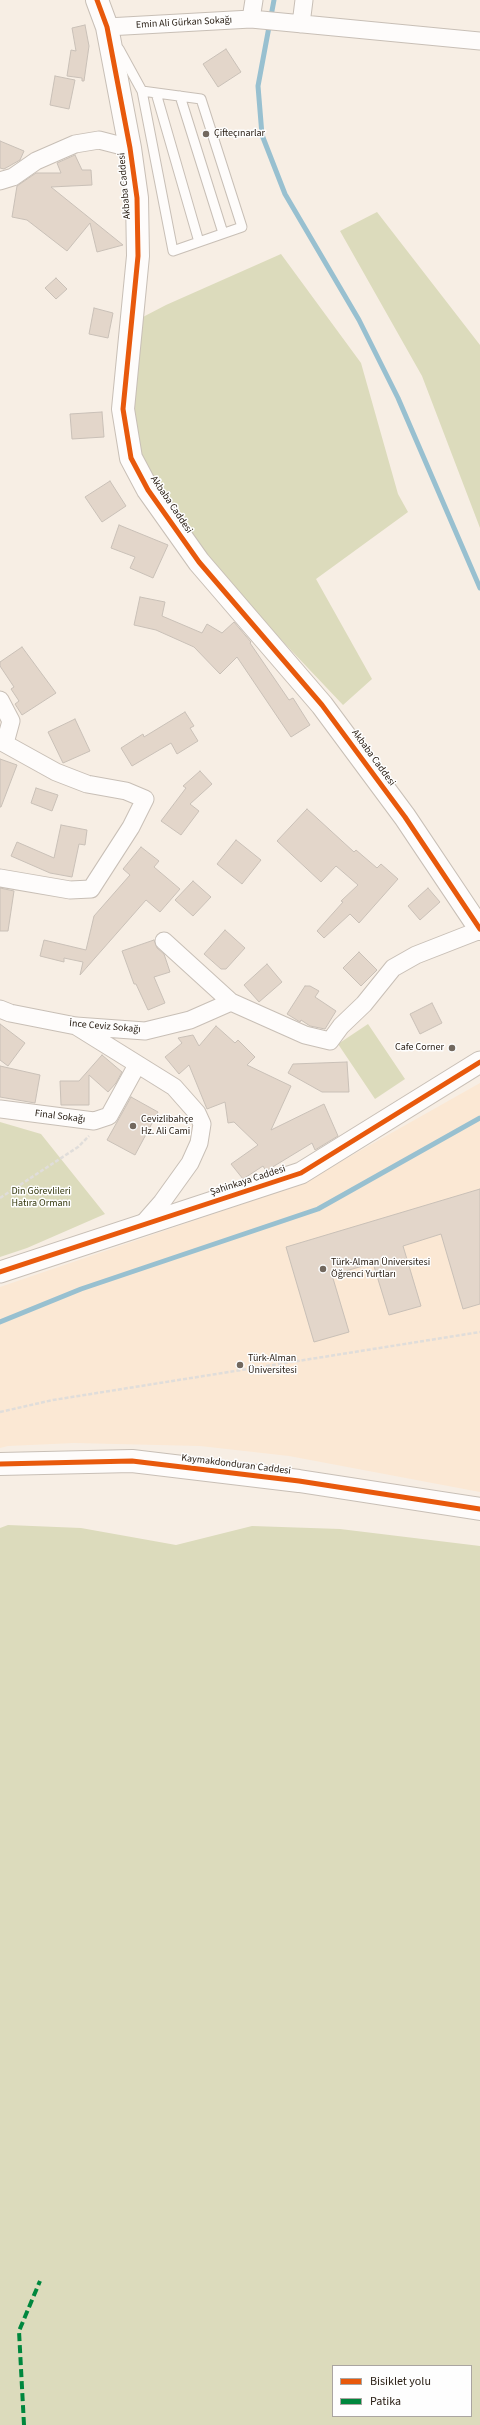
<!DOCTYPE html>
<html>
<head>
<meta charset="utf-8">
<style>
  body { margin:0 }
  #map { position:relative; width:480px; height:2425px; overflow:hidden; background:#f7eee4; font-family:"Source Sans 3",sans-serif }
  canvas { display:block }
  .legend { position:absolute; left:332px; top:2365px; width:140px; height:52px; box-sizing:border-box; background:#fefefe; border:1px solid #aaa5a1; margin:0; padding:5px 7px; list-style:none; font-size:12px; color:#2b2016 }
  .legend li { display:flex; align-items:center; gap:8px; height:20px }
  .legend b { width:20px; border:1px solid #aaa5a1 }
</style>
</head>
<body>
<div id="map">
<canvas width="480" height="2425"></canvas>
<ul class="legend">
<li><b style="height:5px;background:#e8590c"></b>Bisiklet yolu</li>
<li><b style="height:5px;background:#00873e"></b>Patika</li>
</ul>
</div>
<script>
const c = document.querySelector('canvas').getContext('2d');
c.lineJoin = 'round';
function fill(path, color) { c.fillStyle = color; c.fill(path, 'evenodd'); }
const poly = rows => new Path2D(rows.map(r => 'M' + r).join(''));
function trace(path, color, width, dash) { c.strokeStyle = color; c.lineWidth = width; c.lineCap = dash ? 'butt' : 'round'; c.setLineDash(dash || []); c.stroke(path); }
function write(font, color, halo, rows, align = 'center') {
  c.font = font + ' "Source Sans 3",sans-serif'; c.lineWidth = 3; c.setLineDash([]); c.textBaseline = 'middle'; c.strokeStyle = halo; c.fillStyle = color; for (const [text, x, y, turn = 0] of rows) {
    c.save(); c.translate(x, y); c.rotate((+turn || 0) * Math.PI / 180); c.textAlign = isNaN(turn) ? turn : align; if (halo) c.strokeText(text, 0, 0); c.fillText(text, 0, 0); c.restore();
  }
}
fill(poly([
  [480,1083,480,1492,289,1456,200,1446,74,1443,8,1446,0,1448,0,1287,301,1184]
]), '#fbe8d4');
fill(poly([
  [377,212,480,345,480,528,422,376,340,231],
  [281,254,361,363,398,494,408,512,316,579,372,679,343,705,233,589,148,477,131,417,141,318,166,305],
  [368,1024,405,1079,375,1099,338,1044],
  [0,1122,41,1134,105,1214,27,1248,0,1257],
  [8,1525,81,1528,176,1545,252,1526,340,1529,480,1546,480,2425,0,2425,0,1528],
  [333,2366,471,2366,471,2416,333,2416]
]), '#dcdbbc');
trace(poly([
  [274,0,258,86,262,135,285,194,359,320,398,398,480,588],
  [0,1322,81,1289,318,1209,480,1118]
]), '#98c0d0', 5);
const building = poly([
  [85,25,89,46,84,81,82,81,82,78,67,76,71,50,76,51,72,28,85,25],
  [226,49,241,72,218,87,203,64,226,49],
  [55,76,75,80,69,109,50,105,55,76],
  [0,141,24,151,20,160,4,169,0,168,0,141],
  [75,155,82,170,91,170,92,185,51,187,123,245,97,252,90,223,67,251,27,220,12,217,17,186,36,173,61,173,57,163,75,155],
  [56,278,67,289,56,299,45,288,56,278],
  [94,308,113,313,108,338,89,334,94,308],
  [102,412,104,437,72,439,70,414,102,412],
  [110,481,126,506,102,522,85,497,110,481],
  [119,525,168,545,153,578,130,568,135,557,111,548,119,525],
  [140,597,165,602,162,616,202,633,207,624,222,633,234,622,251,642,250,643,289,700,293,698,310,725,291,737,237,657,220,674,194,647,156,630,134,625,140,597],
  [22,647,56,693,22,715,15,704,19,701,11,689,14,687,0,666,0,662,22,647],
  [185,712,194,726,190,728,198,741,177,754,171,743,132,766,121,748,143,734,144,737,185,712],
  [75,719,90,751,63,763,48,732,75,719],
  [0,759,17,765,1,807,0,807,0,759],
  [200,771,212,784,190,804,199,811,181,835,161,821,186,788,183,786,200,771],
  [36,788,58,795,52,811,31,803,36,788],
  [307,809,354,852,356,850,377,868,381,864,398,879,359,923,350,914,324,938,317,931,343,902,341,901,358,885,336,866,321,882,277,841,307,809],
  [61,825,87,830,85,845,79,844,72,877,50,873,11,856,17,842,54,858,61,825],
  [236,840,261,860,242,884,217,864,236,840],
  [141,847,159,861,154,867,180,889,160,912,146,900,80,975,83,962,64,958,64,962,40,956,44,940,86,950,94,916,130,875,123,869,141,847],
  [193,881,211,897,193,916,175,900,193,881],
  [0,888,14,891,8,931,0,931,0,888],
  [428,888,440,902,420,920,408,906,428,888],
  [225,930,245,948,226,969,221,969,204,954,225,930],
  [154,940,157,948,164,954,170,972,154,977,165,1003,148,1010,136,984,134,984,122,951,154,940],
  [359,952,377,970,361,986,343,968,359,952],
  [267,964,282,982,259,1002,244,985,267,964],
  [305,986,310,986,319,991,315,997,336,1011,325,1029,310,1026,301,1020,300,1022,287,1014,305,986],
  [432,1003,442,1023,420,1034,410,1014,432,1003],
  [0,1024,25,1043,8,1066,0,1060,0,1024],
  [216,1026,235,1043,238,1040,255,1057,247,1065,291,1086,271,1130,324,1104,338,1136,315,1150,312,1143,266,1171,263,1166,243,1179,231,1164,258,1145,234,1122,228,1123,225,1102,207,1109,189,1065,179,1074,165,1057,182,1043,178,1038,193,1035,199,1046,216,1026],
  [102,1055,122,1072,116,1083,108,1092,89,1075,89,1105,61,1105,60,1081,79,1081,102,1055],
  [347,1062,349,1092,322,1092,288,1073,293,1064,347,1062],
  [0,1066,40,1075,35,1103,0,1097,0,1066],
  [131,1097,158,1112,135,1155,107,1140,131,1097],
  [480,1189,480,1304,463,1309,441,1234,403,1246,421,1306,389,1315,373,1263,332,1275,349,1332,314,1342,286,1247,480,1189]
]);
fill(building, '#e3d6ca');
trace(building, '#c9c0b7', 1);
const service = poly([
  [119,49,142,91,173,251,242,227,201,99,142,91],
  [156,93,199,242],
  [180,96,223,233]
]);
const minor = poly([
  [251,19,254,0],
  [301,24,304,0],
  [107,27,251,19,480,41],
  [0,181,13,177,36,161,75,144,99,140,130,148],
  [0,700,11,721,5,743,0,740],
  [0,741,56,772,87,784,126,791,145,799,131,827,91,889,70,890,0,878],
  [164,941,231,1002,305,1035,330,1041,341,1026,364,1004,393,968,416,955,480,930],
  [0,1009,10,1013,76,1026,145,1031,190,1020,231,1002],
  [76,1026,174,1087,197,1113,202,1124,199,1143,190,1163,162,1202,141,1226],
  [0,1109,94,1121,109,1116,137,1065]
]);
const tertiary = poly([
  [0,1272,301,1173,480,1062]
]);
const primary = poly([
  [97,0,107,27,130,148,137,198,138,256,123,409,131,458,148,490,199,562,322,705,405,817,480,929],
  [0,1464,132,1461,299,1481,480,1509]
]);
trace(service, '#c8bfb6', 11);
trace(minor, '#c8bfb6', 19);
trace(tertiary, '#c8bfb6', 23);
trace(primary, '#c8bfb6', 24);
trace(poly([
  [0,1198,78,1147,89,1136],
  [0,1412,53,1400,480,1332]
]), '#e0ddda', 2.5, [4, 2]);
trace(service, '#fefcfb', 9);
trace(minor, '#fefcfb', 17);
trace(tertiary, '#fefcfb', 21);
trace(primary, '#fefcfb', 22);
trace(poly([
  [24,2425,19,2331,40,2281]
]), '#00873e', 4, [8, 4]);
trace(poly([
  [97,0,107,27,130,148,137,198,138,256,123,409,131,458,148,490,199,562,322,705,405,817,480,929],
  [0,1272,301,1173,480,1062],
  [0,1464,132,1461,299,1481,480,1509]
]), '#e8590c', 5);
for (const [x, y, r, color] of [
  [206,134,4,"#72685e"],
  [452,1048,4,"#72685e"],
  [133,1126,4,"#72685e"],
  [323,1269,4,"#72685e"],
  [240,1365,4,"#72685e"]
]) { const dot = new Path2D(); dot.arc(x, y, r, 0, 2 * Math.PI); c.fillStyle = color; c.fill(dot); trace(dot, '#fefefe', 1.5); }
write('10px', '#2b2016', '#fefefe', [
  ["Emin Ali Gürkan Sokağı",184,23,-3],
  ["Akbaba Caddesi",125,186,-95],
  ["Akbaba Caddesi",171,505,56],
  ["Akbaba Caddesi",373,758,54],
  ["İnce Ceviz Sokağı",105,1027,5],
  ["Final Sokağı",60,1117,7],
  ["Şahinkaya Caddesi",248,1181,-18],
  ["Kaymakdonduran Caddesi",236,1465,7]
]);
write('10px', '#2b2016', '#fefefe', [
  ["Çifteçınarlar",214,134],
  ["Cafe Corner",444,1048,"right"],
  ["Cevizlibahçe",141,1120],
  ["Hz. Ali Cami",141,1132],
  ["Türk-Alman Üniversitesi",331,1263],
  ["Öğrenci Yurtları",331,1275],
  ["Türk-Alman",248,1359],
  ["Üniversitesi",248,1371]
], 'left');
write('10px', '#35390e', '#fefefe', [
  ["Din Görevlileri",41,1192],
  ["Hatıra Ormanı",41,1204]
]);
</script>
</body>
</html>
